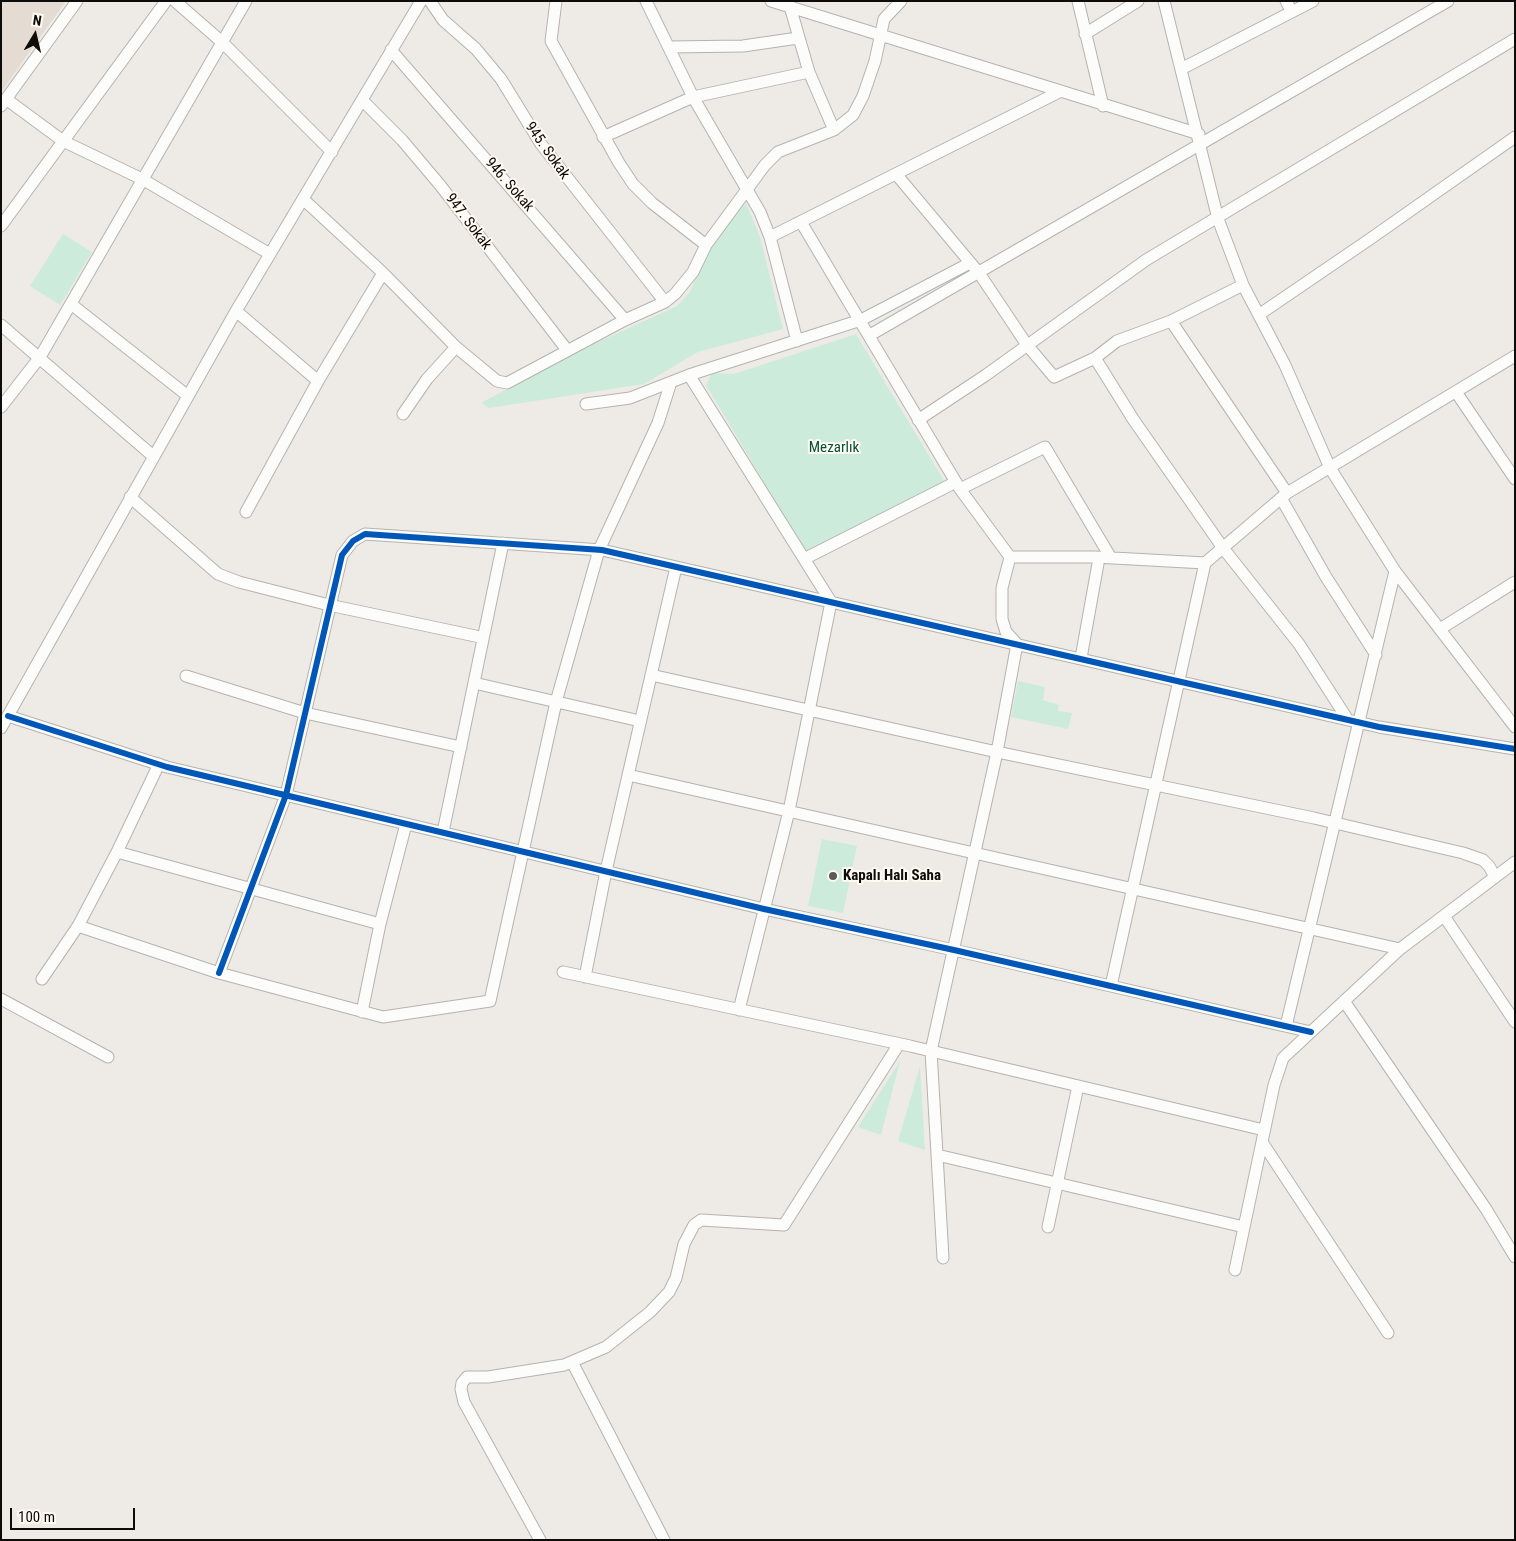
<!DOCTYPE html>
<html>
<head>
<meta charset="utf-8">
<style>
  body { margin:0 }
  #map { position:relative; width:1516px; height:1541px; overflow:hidden; background:#eeebe6; font-family:"Roboto Condensed",sans-serif }
  canvas { display:block }
  .frame { position:absolute; inset:0; border:2px solid #0e0c09; pointer-events:none }
  .north { position:absolute; left:10px; top:10px; width:50px; height:50px; -webkit-text-stroke:4px #fff9f1; paint-order:stroke; rotate:9deg; font-size:14px; font-weight:700; line-height:20px; text-align:center; color:#0e0c09 }
  .north::after { content:''; display:block; margin:auto; width:18px; height:22px; background:#0e0c09; clip-path:polygon(50% 0,100% 100%,50% 72%,0 100%) }
  .scale { position:absolute; left:10px; top:1508px; width:125px; height:22px; box-sizing:border-box; border:2px solid #0e0c09; border-top:0; padding-left:6px; font-size:15px; line-height:18px; white-space:nowrap; color:#0e0c09; -webkit-text-stroke:4px #fff9f1; paint-order:stroke }
</style>
</head>
<body>
<div id="map">
<canvas width="1516" height="1541"></canvas>
<div class="frame"></div>
<div class="north">N</div>
<div class="scale">100 m</div>
</div>
<script>
const c = document.querySelector('canvas').getContext('2d');
c.lineJoin = 'round';
function fill(path, color) { c.fillStyle = color; c.fill(path, 'evenodd'); }
const poly = rows => new Path2D(rows.map(r => 'M' + r).join(''));
function trace(path, color, width, dash) { c.strokeStyle = color; c.lineWidth = width; c.lineCap = dash ? 'butt' : 'round'; c.setLineDash(dash || []); c.stroke(path); }
function write(font, color, halo, rows, align = 'center') {
  c.font = font + ' "Roboto Condensed",sans-serif'; c.lineWidth = 4; c.setLineDash([]); c.textBaseline = 'middle'; c.strokeStyle = halo; c.fillStyle = color; for (const [text, x, y, turn = 0] of rows) {
    c.save(); c.translate(x, y); c.rotate((+turn || 0) * Math.PI / 180); c.textAlign = isNaN(turn) ? turn : align; if (halo) c.strokeText(text, 0, 0); c.fillText(text, 0, 0); c.restore();
  }
}
fill(poly([
  [1,1,66,1,1,92]
]), '#e4dcd2');
fill(poly([
  [746,203,760,237,783,329,698,352,644,384,489,408,481,403,574,353,677,306,690,292,710,245],
  [63,234,92,252,60,305,30,286],
  [856,334,946,484,805,551,706,385,712,373,734,374],
  [1018,681,1045,687,1043,700,1059,705,1058,711,1072,713,1068,729,1011,717],
  [822,839,857,846,843,913,808,906],
  [900,1061,881,1135,858,1127],
  [920,1066,925,1150,898,1141]
]), '#cdebda');
const minor = poly([
  [175,1,223,43,332,152],
  [430,1,443,20,476,49,501,79,541,144,665,302],
  [556,1,551,41,619,163,633,184,652,203,706,245],
  [646,1,693,97,760,212,770,237,797,341],
  [771,1,1199,134],
  [1078,1,1103,106],
  [1164,1,1218,219,1243,285,1285,365,1330,468,1395,571,1515,727],
  [1286,1,1292,12],
  [789,3,809,72,834,130],
  [1085,34,1138,1],
  [669,47,743,46,798,38],
  [391,50,625,320],
  [1181,69,1313,1],
  [6,99,63,141,142,179,270,254],
  [362,100,402,140,440,185,567,350],
  [1,106,77,1],
  [603,137,693,97,809,72],
  [896,174,979,273,1027,345,1054,377,1095,358,1117,341,1171,321,1243,285],
  [303,199,383,273,456,347,497,381,507,383,625,320,665,302,675,294,693,272,706,245,765,165,778,152,834,130,853,115,863,96,875,61,884,19,901,1],
  [801,222,960,489,1010,557,1095,557,1205,563,1287,493,1515,356],
  [1,226,166,1],
  [770,237,1059,92],
  [71,304,188,396],
  [236,311,318,381],
  [1260,314,1370,239,1515,137],
  [1171,321,1287,493],
  [1,325,153,456],
  [870,335,1448,1],
  [1095,358,1133,419,1223,548,1299,644,1348,720],
  [689,375,831,602,789,811,739,1010],
  [1456,392,1515,479],
  [586,404,630,398,689,375,861,320,970,263],
  [1,407,40,357,246,1],
  [403,414,427,379,456,347],
  [918,420,986,375,1146,260,1515,39],
  [960,489,1045,447,1111,558],
  [130,497,218,574,239,582,329,605,480,637],
  [1281,498,1326,577,1376,655],
  [246,512,318,381,383,273],
  [804,559,956,482],
  [1440,629,1515,582],
  [1081,658,1099,558],
  [651,675,997,752,1314,818,1463,853,1483,860,1489,866,1495,877],
  [186,676,305,713,461,747],
  [474,683,640,721],
  [8,716,167,767,764,909,954,950,1311,1032],
  [1,728,236,311,421,1],
  [628,775,1400,949],
  [443,832,503,543],
  [117,852,380,924],
  [1444,916,1515,1022],
  [78,926,219,973,383,1017,490,1001,556,702,599,550,658,423,671,382],
  [563,972,910,1046,1264,1130],
  [219,973,286,795,342,555,353,541,365,534,602,550,1379,727,1515,749],
  [585,977,606,871,676,567],
  [42,979,78,926,117,852,159,764],
  [1111,986,1205,563],
  [1,999,108,1057],
  [1344,1001,1486,1209,1515,1257],
  [362,1012,380,924,406,824],
  [1286,1026,1395,571],
  [1262,1142,1388,1333],
  [937,1155,1244,1227],
  [1048,1227,1078,1086],
  [943,1258,931,1051,997,752,1017,644,1006,632,1002,619,1002,588,1010,557],
  [1235,1270,1274,1085,1283,1058,1400,949,1515,862],
  [572,1362,664,1540],
  [540,1540,464,1402,461,1389,462,1383,467,1377,488,1377,564,1365,606,1347,650,1312,669,1292,676,1278,684,1244,694,1225,701,1220,784,1225,899,1044]
]);
trace(minor, '#b5b3af', 13);
trace(minor, '#fcfcfb', 11);
trace(poly([
  [8,716,167,767,764,909,954,950,1311,1032],
  [219,973,286,795,342,555,353,541,365,534,602,550,1379,727,1515,749]
]), '#0057b8', 6);
for (const [x, y, r, color] of [
  [833,876,5,"#5c5a56"]
]) { const dot = new Path2D(); dot.arc(x, y, r, 0, 2 * Math.PI); c.fillStyle = color; c.fill(dot); trace(dot, '#fff9f1', 2); }
write('15px', '#0e0c09', '#fff9f1', [
  ["945. Sokak",547,151,55],
  ["946. Sokak",509,185,49],
  ["947. Sokak",468,222,53]
]);
write('15px', '#035038', '#fff9f1', [
  ["Mezarlık",834,448]
]);
write('bold 15px', '#0e0c09', '#fff9f1', [
  ["Kapalı Halı Saha",843,876]
], 'left');
</script>
</body>
</html>
